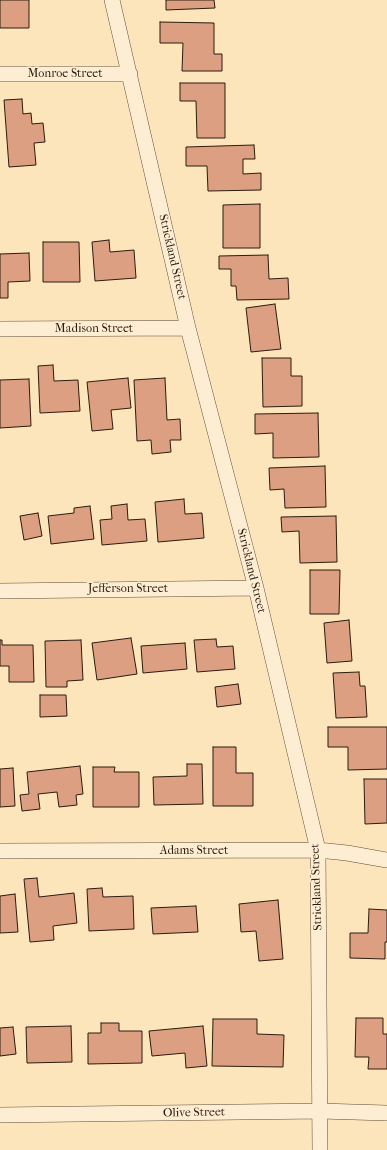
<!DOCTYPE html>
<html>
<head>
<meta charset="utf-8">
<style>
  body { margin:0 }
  canvas { display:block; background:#fce4bb }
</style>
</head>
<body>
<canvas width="387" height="1150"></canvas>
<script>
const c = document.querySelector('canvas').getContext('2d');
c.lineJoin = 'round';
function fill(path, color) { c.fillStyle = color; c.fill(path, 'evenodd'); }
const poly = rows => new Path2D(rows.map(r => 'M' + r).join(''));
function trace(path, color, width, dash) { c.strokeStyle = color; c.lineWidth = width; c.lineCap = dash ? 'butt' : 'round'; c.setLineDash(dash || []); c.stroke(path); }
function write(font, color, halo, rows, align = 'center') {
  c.font = font + ' "IM FELL French Canon",serif'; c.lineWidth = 3; c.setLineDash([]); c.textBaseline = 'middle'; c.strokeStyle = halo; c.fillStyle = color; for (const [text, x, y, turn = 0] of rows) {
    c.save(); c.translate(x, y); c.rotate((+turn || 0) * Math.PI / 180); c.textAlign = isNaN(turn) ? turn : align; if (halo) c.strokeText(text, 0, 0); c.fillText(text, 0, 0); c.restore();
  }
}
const building = poly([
  [0,0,29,0,29,28,0,28,0,0],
  [166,0,214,0,215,8,166,10,166,0],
  [160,22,214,23,214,54,222,54,222,71,182,71,183,43,160,43,160,22],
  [180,83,225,83,225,138,197,138,196,101,180,101,180,83],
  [22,99,23,114,31,113,32,124,43,123,45,142,34,143,36,165,9,167,4,100,22,99],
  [254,145,255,159,243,159,243,174,261,173,261,190,208,191,207,166,186,166,186,147,254,145],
  [260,204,260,248,223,248,223,205,260,204],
  [109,240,110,252,134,250,136,278,95,281,92,242,109,240],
  [43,242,79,242,80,282,43,282,43,242],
  [29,253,30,281,8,282,8,298,0,298,0,254,29,253],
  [268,255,269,279,288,278,289,299,237,300,236,286,231,286,231,269,219,269,219,256,268,255],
  [275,304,281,349,251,352,246,308,275,304],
  [262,358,291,358,291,376,302,376,302,406,263,407,262,358],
  [53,365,54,381,78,380,80,411,40,413,38,366,53,365],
  [128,378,131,408,111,410,113,429,92,431,87,382,128,378],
  [165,378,167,420,180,419,181,440,170,440,171,452,152,454,151,440,137,441,134,380,165,378],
  [29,379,31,426,0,428,0,380,29,379],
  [318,413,319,457,273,458,273,433,255,434,255,414,318,413],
  [325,466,326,507,285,508,284,489,270,490,269,468,325,466],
  [184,499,185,514,202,513,204,538,158,542,155,502,184,499],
  [127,504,128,520,145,519,147,541,102,545,100,520,112,519,111,506,127,504],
  [90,506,94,539,51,544,48,516,74,513,74,508,90,506],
  [38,513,42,536,24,540,20,516,38,513],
  [336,516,337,562,300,563,299,531,282,532,281,517,336,516],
  [310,570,340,570,339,614,310,614,310,570],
  [349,620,352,661,327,663,324,623,349,620],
  [131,638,137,674,97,680,92,643,131,638],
  [216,639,217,647,233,646,235,669,197,672,194,640,216,639],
  [0,640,2,640,2,645,33,645,34,682,9,682,9,666,0,666,0,640],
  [81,640,83,680,67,681,67,687,46,687,45,641,81,640],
  [185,643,187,669,143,673,141,646,185,643],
  [359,672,360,686,365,686,367,717,336,718,333,673,359,672],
  [238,684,241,704,217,707,215,687,238,684],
  [40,695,66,695,67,716,40,717,40,695],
  [328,727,387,727,387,769,348,770,348,747,328,747,328,727],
  [213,747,236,747,236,773,253,773,253,806,213,806,213,747],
  [187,764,202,764,203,804,154,805,153,777,187,776,187,764],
  [80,766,83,794,76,795,77,805,59,807,57,792,38,794,40,809,22,811,20,795,29,794,27,772,80,766],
  [93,767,115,767,114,772,139,772,139,807,93,807,93,767],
  [13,768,15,806,0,807,0,769,13,768],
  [364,779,387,779,387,823,365,824,364,779],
  [37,878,39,897,74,893,77,923,53,926,54,940,30,942,24,879,37,878],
  [102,888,103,897,133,896,134,929,89,931,87,889,102,888],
  [15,894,18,932,0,933,0,896,15,894],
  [278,900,283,959,259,961,256,931,241,932,239,904,278,900],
  [196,906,198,932,153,934,151,908,196,906],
  [369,909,387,910,387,942,385,942,385,959,350,958,350,933,368,933,369,909],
  [356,1018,383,1018,383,1034,387,1034,387,1069,368,1069,369,1057,355,1057,356,1018],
  [213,1019,257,1019,257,1034,284,1035,283,1067,212,1066,213,1019],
  [101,1023,119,1023,119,1031,142,1031,142,1063,88,1064,88,1033,101,1033,101,1023],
  [71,1026,72,1062,27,1063,26,1027,71,1026],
  [203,1026,207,1066,186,1068,185,1053,152,1056,149,1031,203,1026],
  [13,1027,16,1054,0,1056,0,1028,13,1027]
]);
fill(building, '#dc9f81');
trace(building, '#2b1c0e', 1);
const street = poly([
  [112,0,188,328,256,588,318,850,320,1150],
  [0,74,130,74],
  [0,329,188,328],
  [0,591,256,588],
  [0,851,318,850,347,853,387,860],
  [0,1115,320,1111,387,1113]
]);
trace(street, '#5f4e39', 16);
trace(street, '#fdedd3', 15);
write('12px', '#2b1c0e', '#fdedd3', [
  ["Monroe Street",65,74],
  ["Strickland Street",172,257,77],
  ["Madison Street",94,329],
  ["Strickland Street",251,571,76],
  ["Jefferson Street",128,589],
  ["Adams Street",194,851],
  ["Strickland Street",317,887,-92],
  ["Olive Street",194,1113,-1]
]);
</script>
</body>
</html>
